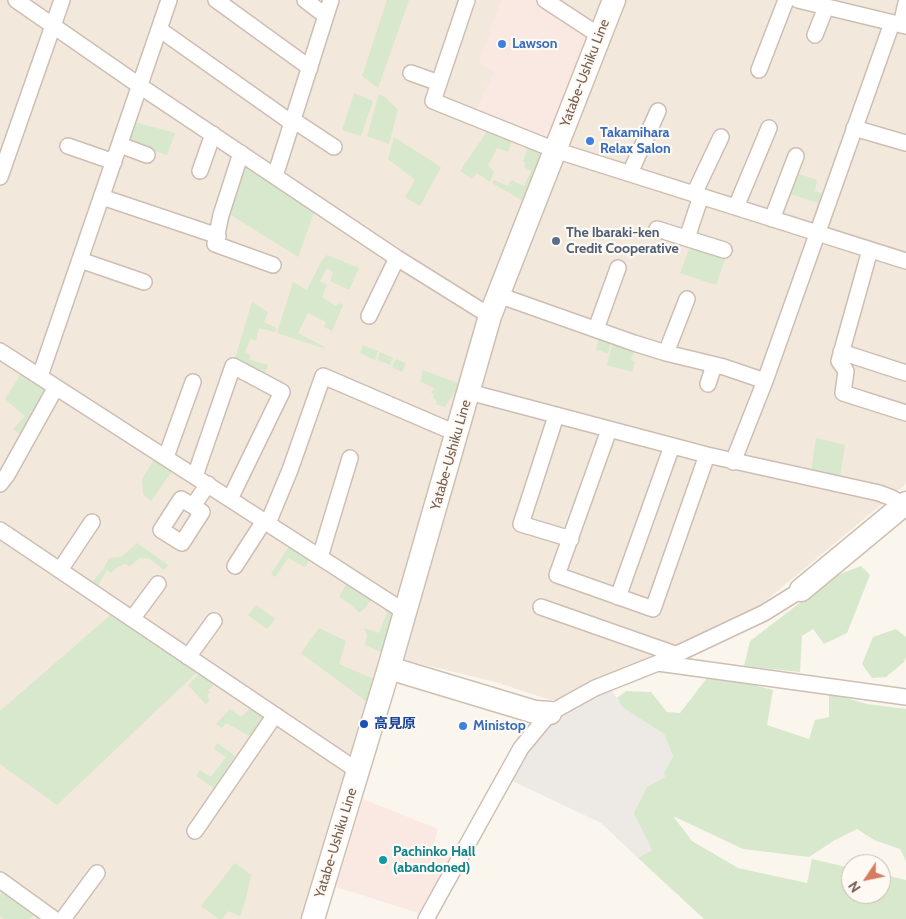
<!DOCTYPE html>
<html>
<head>
<meta charset="utf-8">
<style>
  body { margin:0 }
  #map { position:relative; width:906px; height:919px; overflow:hidden; background:#fbf6ed; font-family:Cabin,sans-serif }
  canvas { display:block }
  .north { position:absolute; left:841px; top:854px; width:50px; height:50px; box-sizing:border-box; background:#fefaf3; border:1px solid #c7bcb3; border-radius:50%; rotate:236deg; font-size:14px; font-weight:700; line-height:20px; text-align:center; color:#745e52 }
  .north::after { content:''; display:block; margin:auto; width:18px; height:22px; background:#d67c61; clip-path:polygon(50% 0,100% 100%,50% 72%,0 100%) }
</style>
</head>
<body>
<div id="map">
<canvas width="906" height="919"></canvas>
<div class="north">N</div>
</div>
<script>
const c = document.querySelector('canvas').getContext('2d');
c.lineJoin = 'round';
function fill(path, color) { c.fillStyle = color; c.fill(path, 'evenodd'); }
const poly = rows => new Path2D(rows.map(r => 'M' + r).join(''));
function trace(path, color, width, dash) { c.strokeStyle = color; c.lineWidth = width; c.lineCap = dash ? 'butt' : 'round'; c.setLineDash(dash || []); c.stroke(path); }
function write(font, color, halo, rows, align = 'center') {
  c.font = font + ' Cabin,"Noto Sans JP",sans-serif'; c.lineWidth = 4.5; c.setLineDash([]); c.textBaseline = 'middle'; c.strokeStyle = halo; c.fillStyle = color; for (const [text, x, y, turn = 0] of rows) {
    c.save(); c.translate(x, y); c.rotate((+turn || 0) * Math.PI / 180); c.textAlign = isNaN(turn) ? turn : align; if (halo) c.strokeText(text, 0, 0); c.fillText(text, 0, 0); c.restore();
  }
}
fill(poly([
  [0,0,906,0,906,484,757,608,672,648,650,660,561,700,550,700,495,682,384,655,304,919,0,919]
]), '#f2e8dc');
fill(poly([
  [501,0,537,0,589,34,550,138,545,141,476,110,494,72,479,63],
  [363,799,438,829,434,844,459,853,425,915,336,887]
]), '#fae9e2');
fill(poly([
  [610,687,622,707,664,734,673,756,664,773,665,777,647,787,652,850,638,858,601,823,510,780,528,744,559,712]
]), '#ede9e5');
fill(poly([
  [387,0,409,0,378,88,362,76],
  [354,93,373,101,361,136,342,130],
  [379,94,385,97,398,110,389,144,367,136],
  [134,122,175,133,167,155,129,143,128,140],
  [488,130,512,141,508,152,497,148,488,165,494,172,490,182,477,173,472,179,460,171],
  [394,137,441,167,420,206,405,197,415,180,388,159],
  [528,148,543,154,525,202,492,183,494,180,508,186,511,180,524,186,531,171,524,167,525,163,523,161],
  [245,160,316,207,298,257,228,213],
  [796,173,817,180,815,191,825,194,816,223,810,226,818,203,788,193],
  [691,244,726,257,716,285,680,273],
  [327,255,359,268,349,290,330,281,333,272,327,268,320,281,327,285,322,297,336,306,339,303,343,305,332,331,324,327,326,322,308,313,298,333,325,347,323,348,277,333,293,282,307,290,322,260],
  [252,302,268,312,264,322,276,328,275,332,259,328,256,341,250,339,245,352,250,355,250,360,268,365,265,374,235,359],
  [599,337,611,341,608,354,596,349],
  [613,342,635,349,631,360,635,362,632,372,607,365],
  [363,345,378,351,375,360,360,353],
  [380,352,393,358,390,365,377,360],
  [396,359,406,363,402,372,392,367],
  [423,370,460,384,445,407,436,404,437,401,433,398,434,395,431,393,434,388,421,382],
  [23,371,49,389,22,435,13,429,25,416,5,399],
  [816,438,845,445,840,477,811,472],
  [155,458,173,470,151,501,143,494,142,479],
  [137,543,168,565,164,570,149,558,140,558,130,566,124,564,115,569,111,573,107,570,97,587,91,584,104,568,109,558,121,557],
  [290,545,311,557,305,567,288,558,275,577,271,574],
  [861,566,870,575,847,633,824,644,813,629,802,636,800,672,744,666,750,641,835,576],
  [348,581,372,598,366,607,359,613,353,606,339,597],
  [381,604,396,611,383,653,365,645,367,636,364,628,379,633,387,613],
  [256,605,275,619,267,629,248,615],
  [114,612,198,671,57,805,0,764,0,711],
  [319,628,346,641,339,664,374,679,367,702,301,653],
  [896,629,906,637,906,657,904,662,886,677,872,678,862,664,873,637],
  [202,671,214,680,214,685,208,690,210,692,207,695,209,701,206,704,188,685],
  [710,674,773,690,767,725,809,739,815,720,829,717,829,693,867,704,906,709,906,861,900,849,874,840,857,829,835,840,809,857,743,849,673,816,692,841,738,868,807,883,812,859,851,868,851,894,881,894,881,874,906,880,906,919,704,919,638,858,652,850,634,813,647,787,665,777,664,773,673,756,664,734,622,707,617,698,626,691,651,692,667,712,680,713],
  [253,705,266,714,250,736,226,723,222,728,216,724,230,709,241,717],
  [217,743,235,756,214,788,196,776,200,770,211,777,226,757,214,749],
  [235,863,251,875,245,902,240,916,228,911,222,919,219,919,201,906],
  [3,891,35,914,30,919,4,919,0,916,0,895]
]), '#d7e8cc');
const street = poly([
  [16,0,140,86,397,258,490,316],
  [216,0,310,68],
  [305,0,326,16],
  [467,0,433,101,555,150,906,261],
  [545,0,600,36],
  [798,0,906,26],
  [901,25,906,3],
  [159,29,292,123],
  [815,35,826,7],
  [759,70,786,0],
  [411,73,439,83],
  [293,120,334,147],
  [854,128,906,143],
  [120,145,147,155],
  [68,146,114,162],
  [241,153,221,215,215,244,273,265],
  [200,171,213,134],
  [630,173,658,111],
  [275,176,331,0],
  [0,177,62,0],
  [694,194,721,137],
  [102,197,218,236],
  [736,207,769,128],
  [772,219,796,156],
  [657,229,724,250],
  [687,238,701,196],
  [870,250,839,361,846,371,843,393,906,413],
  [80,260,144,282],
  [498,295,634,343,666,353,724,367,765,381],
  [369,316,397,258],
  [596,329,618,268],
  [0,351,405,612],
  [841,352,906,373],
  [666,353,687,299],
  [40,376,169,0],
  [708,384,714,365],
  [469,392,707,455,879,493,892,498,904,505],
  [556,416,521,524,571,539],
  [609,430,557,575,653,609,707,455],
  [166,457,193,382],
  [733,462,765,381,892,23],
  [195,476,233,366,282,392,230,499],
  [0,484,7,475,56,387],
  [193,506,202,512,182,543,161,530,181,499,193,506,208,484],
  [268,523,290,470,323,376,458,434],
  [0,530,358,771],
  [320,557,350,458],
  [235,566,264,521],
  [60,570,92,522],
  [618,597,672,446],
  [541,607,675,654],
  [132,619,158,584],
  [188,657,214,621],
  [658,663,906,697],
  [195,831,275,715],
  [0,880,54,919],
  [63,919,97,873],
  [426,919,521,748,550,713,595,688,658,663,764,613,801,590]
]);
const secondary = poly([
  [801,590,906,503],
  [389,668,535,712,550,713],
  [313,919,389,668,490,316,614,0]
]);
trace(street, '#cdbeb3', 18);
trace(secondary, '#cfbfb1', 25);
trace(street, '#fff', 15);
trace(secondary, '#fff', 22);
for (const [x, y, r, color] of [
  [502,44,5,"#3f7fe0"],
  [590,141,5,"#3f7fe0"],
  [556,241,5,"#5c6f8a"],
  [364,724,5,"#1a4fb4"],
  [463,726,5,"#3f7fe0"],
  [383,860,5,"#0f9aa8"]
]) { const dot = new Path2D(); dot.arc(x, y, r, 0, 2 * Math.PI); c.fillStyle = color; c.fill(dot); trace(dot, '#fefaf3', 2); }
write('bold 14px', '#366cbe', '#fefaf3', [
  ["Lawson",512,44],
  ["Takamihara",600,133],
  ["Relax Salon",600,149],
  ["Ministop",473,726]
], 'left');
write('14px', '#745e52', '#fefaf3', [
  ["Yatabe-Ushiku Line",585,73,-69],
  ["Yatabe-Ushiku Line",451,455,-74],
  ["Yatabe-Ushiku Line",336,843,-73]
]);
write('bold 14px', '#4e5e75', '#fefaf3', [
  ["The Ibaraki-ken",566,233],
  ["Credit Cooperative",566,249]
], 'left');
write('bold 14px', '#164399', '#fefaf3', [
  ["高見原",374,724]
], 'left');
write('bold 14px', '#0d838f', '#fefaf3', [
  ["Pachinko Hall",393,852],
  ["(abandoned)",393,868]
], 'left');
</script>
</body>
</html>
